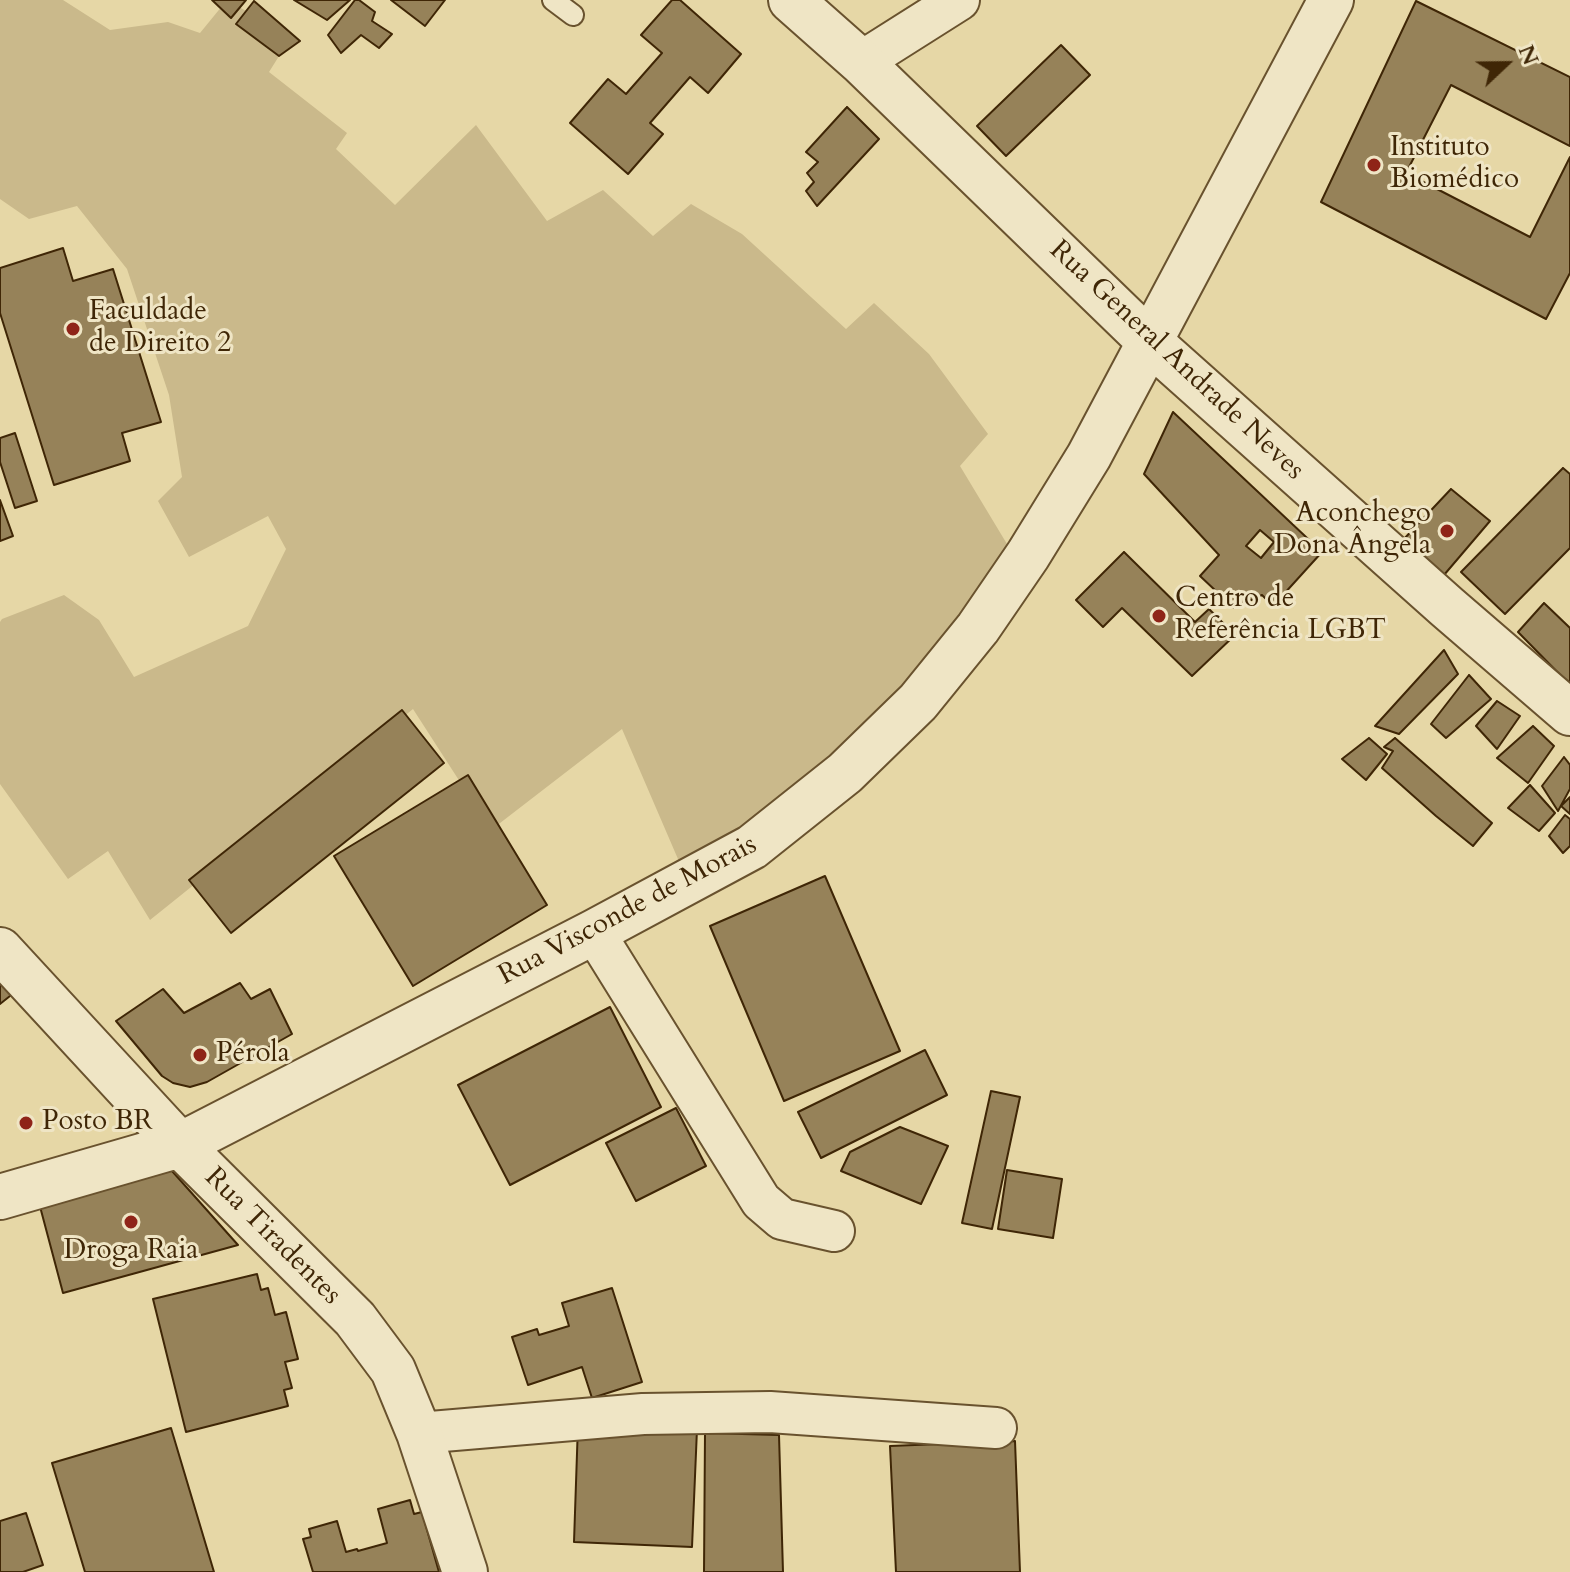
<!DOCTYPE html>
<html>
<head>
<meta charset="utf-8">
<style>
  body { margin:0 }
  #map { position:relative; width:1570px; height:1572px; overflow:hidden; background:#e6d7a6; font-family:Cardo,serif }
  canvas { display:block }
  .north { position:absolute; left:1466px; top:24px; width:80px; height:80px; -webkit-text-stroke:6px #efe5c5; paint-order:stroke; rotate:68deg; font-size:22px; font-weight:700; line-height:32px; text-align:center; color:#3f2606 }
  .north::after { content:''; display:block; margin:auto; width:28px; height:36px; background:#3f2606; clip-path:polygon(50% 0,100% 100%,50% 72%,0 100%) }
</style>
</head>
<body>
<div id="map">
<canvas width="1570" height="1572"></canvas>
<div class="north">N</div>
</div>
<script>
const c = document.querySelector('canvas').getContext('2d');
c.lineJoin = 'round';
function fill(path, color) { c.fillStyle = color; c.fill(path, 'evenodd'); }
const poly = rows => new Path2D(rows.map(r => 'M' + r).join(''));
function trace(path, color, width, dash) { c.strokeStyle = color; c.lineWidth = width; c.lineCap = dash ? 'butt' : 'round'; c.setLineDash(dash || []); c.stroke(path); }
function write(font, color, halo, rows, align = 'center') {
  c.font = font + ' Cardo,serif'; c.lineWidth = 6; c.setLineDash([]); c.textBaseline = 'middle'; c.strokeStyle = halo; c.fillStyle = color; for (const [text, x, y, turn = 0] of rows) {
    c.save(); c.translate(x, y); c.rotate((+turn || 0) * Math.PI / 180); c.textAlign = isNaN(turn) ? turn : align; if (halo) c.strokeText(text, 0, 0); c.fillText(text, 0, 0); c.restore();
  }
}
fill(poly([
  [0,0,63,0,110,30,168,22,200,33,227,0,291,37,269,72,347,133,336,149,395,205,476,125,547,221,603,190,653,236,691,204,742,234,846,329,874,303,929,354,988,434,960,466,1010,549,843,798,681,866,622,729,491,830,413,709,150,920,108,851,68,879,0,784,0,622,2,619,64,595,99,620,134,677,248,626,286,549,268,516,189,557,158,501,182,477,169,395,127,269,77,206,29,219,0,199]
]), '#cab98b');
const building = poly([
  [212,0,246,0,231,18,212,0],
  [294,0,350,0,327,20,294,0],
  [355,0,359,0,375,12,372,21,392,34,379,48,361,35,341,53,328,35,355,0],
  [391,0,445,0,425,26,391,0],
  [672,0,680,0,741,54,708,93,690,77,650,123,663,134,628,174,570,123,608,79,626,94,662,53,641,35,672,0],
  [254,1,300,41,279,56,236,24,254,1],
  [1416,1,1570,77,1570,146,1451,85,1406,173,1530,237,1570,157,1570,273,1546,319,1321,202,1416,1],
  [1061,45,1090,75,1006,156,977,126,1061,45],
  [847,107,879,139,817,206,806,191,814,182,807,173,818,162,806,152,847,107],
  [63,248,73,281,113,269,161,422,122,433,130,461,54,485,0,313,0,268,63,248],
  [1173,412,1322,552,1273,606,1262,595,1234,608,1200,576,1219,555,1144,474,1173,412],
  [1260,530,1274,542,1261,558,1246,546,1260,530],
  [15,433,37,501,15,508,0,462,0,438,15,433],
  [1563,468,1570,474,1570,548,1505,614,1461,572,1563,468],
  [1451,489,1490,521,1444,575,1403,540,1451,489],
  [0,500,13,536,0,541,0,500],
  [1124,552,1195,622,1209,609,1235,635,1192,676,1122,608,1103,627,1076,600,1124,552],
  [1544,603,1570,628,1570,685,1518,632,1544,603],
  [1444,650,1458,674,1399,734,1375,726,1444,650],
  [1469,675,1491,699,1446,738,1431,724,1469,675],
  [1497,701,1520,716,1497,749,1476,726,1497,701],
  [402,710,444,763,231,933,189,880,402,710],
  [1533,726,1554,746,1528,783,1497,758,1533,726],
  [1369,738,1387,754,1366,780,1342,759,1369,738],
  [1395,738,1492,823,1473,846,1436,816,1382,768,1393,751,1384,747,1395,738],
  [1564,757,1570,765,1570,789,1558,811,1542,786,1564,757],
  [468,775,547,905,413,986,334,856,468,775],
  [1530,785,1555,813,1539,831,1508,808,1530,785],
  [1570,797,1570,814,1561,806,1570,797],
  [1565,815,1570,819,1570,846,1563,853,1549,836,1565,815],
  [825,876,900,1051,784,1101,710,926,825,876],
  [0,978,15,992,0,1004,0,978],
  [240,983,251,999,270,989,292,1034,207,1082,190,1087,173,1083,162,1076,116,1021,163,989,184,1013,240,983],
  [610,1007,661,1107,510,1185,458,1085,610,1007],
  [925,1050,947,1095,821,1158,798,1112,925,1050],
  [991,1091,1020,1097,992,1229,962,1223,991,1091],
  [676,1108,706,1166,636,1201,606,1143,676,1108],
  [900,1127,948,1146,921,1204,841,1171,850,1152,900,1127],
  [164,1162,238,1245,63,1293,38,1199,164,1162],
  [1007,1170,1062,1179,1053,1238,998,1229,1007,1170],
  [257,1274,261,1290,268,1288,275,1315,286,1312,298,1359,285,1362,292,1388,284,1390,288,1406,186,1432,153,1299,257,1274],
  [612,1288,642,1382,592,1398,582,1367,528,1385,512,1337,537,1329,539,1335,569,1326,562,1303,612,1288],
  [578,1424,697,1429,692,1547,574,1542,578,1424],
  [171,1428,214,1572,85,1572,52,1463,171,1428],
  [705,1433,779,1435,783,1572,704,1572,705,1433],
  [1015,1441,1020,1572,896,1572,890,1446,1015,1441],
  [410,1500,414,1514,422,1512,439,1572,313,1572,303,1539,311,1537,309,1529,337,1521,346,1552,357,1549,358,1551,387,1543,378,1509,410,1500],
  [26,1513,43,1565,23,1572,0,1572,0,1521,26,1513]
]);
fill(building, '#968259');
trace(building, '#3f2606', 2);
const service = poly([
  [553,0,573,15]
]);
const minor = poly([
  [861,62,959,0],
  [594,932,761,1201,782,1219,834,1231],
  [419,1433,643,1414,770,1412,996,1428]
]);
const tertiary = poly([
  [791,0,861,62,1151,343,1447,607,1570,713],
  [0,950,180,1145,355,1319,393,1370,419,1433,465,1572],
  [0,1197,180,1145,594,932,752,847,845,773,918,702,978,628,1028,555,1089,456,1331,0]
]);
trace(service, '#69522e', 24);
trace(minor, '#69522e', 44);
trace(tertiary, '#69522e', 48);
trace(service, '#efe5c5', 20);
trace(minor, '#efe5c5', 40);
trace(tertiary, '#efe5c5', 44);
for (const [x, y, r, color] of [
  [1374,165,8,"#8f2418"],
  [73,329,8,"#8f2418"],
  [1447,531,8,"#8f2418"],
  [1159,616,8,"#8f2418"],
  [200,1055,8,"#8f2418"],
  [26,1123,8,"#8f2418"],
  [131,1222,8,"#8f2418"]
]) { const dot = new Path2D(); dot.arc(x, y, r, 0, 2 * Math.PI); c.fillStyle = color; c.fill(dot); trace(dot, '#efe5c5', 3); }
write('28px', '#3f2606', '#efe5c5', [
  ["Instituto",1390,149],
  ["Biomédico",1390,181],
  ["Faculdade",89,313],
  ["de Direito 2",89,345],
  ["Aconchego",1431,515,"right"],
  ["Dona Ângela",1431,547,"right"],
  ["Centro de",1175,600],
  ["Referência LGBT",1175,632],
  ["Pérola",216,1055],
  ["Posto BR",42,1123],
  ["Droga Raia",131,1252,"center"]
], 'left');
write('28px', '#3f2606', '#efe5c5', [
  ["Rua General Andrade Neves",1176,361,43],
  ["Rua Visconde de Morais",628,911,-28],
  ["Rua Tiradentes",272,1237,45]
]);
</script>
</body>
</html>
